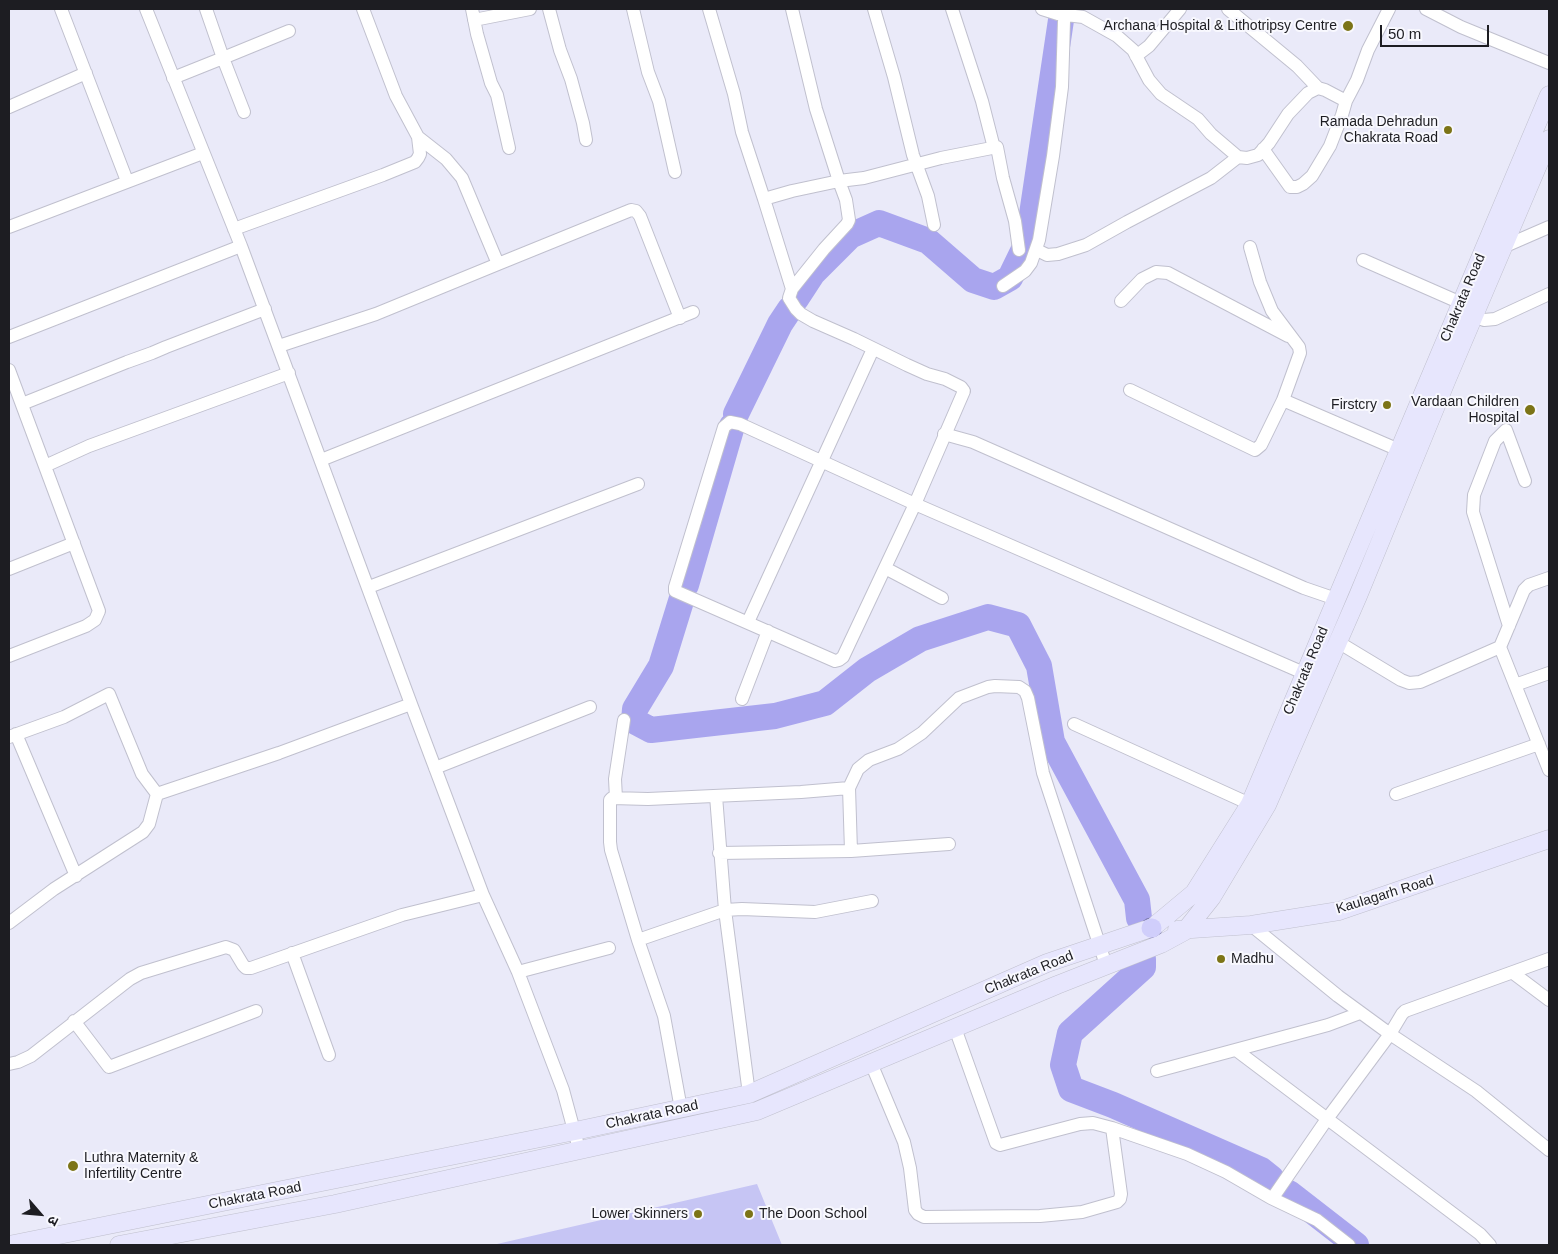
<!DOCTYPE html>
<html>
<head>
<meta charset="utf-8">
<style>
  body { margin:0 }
  #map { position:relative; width:1558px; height:1254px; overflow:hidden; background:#eaeaf9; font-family:Arial,"Noto Sans Devanagari",sans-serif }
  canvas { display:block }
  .frame { position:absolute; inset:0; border:10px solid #1d1d22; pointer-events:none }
  .north { position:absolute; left:15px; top:1189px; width:50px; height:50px; -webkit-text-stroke:4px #f8f8fe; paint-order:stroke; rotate:117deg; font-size:14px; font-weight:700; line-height:20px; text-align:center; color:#1d1d22 }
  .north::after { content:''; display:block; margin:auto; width:18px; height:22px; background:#1d1d22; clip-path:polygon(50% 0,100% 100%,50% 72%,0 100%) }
  .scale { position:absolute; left:1380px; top:25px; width:109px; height:22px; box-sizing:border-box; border:2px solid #1d1d22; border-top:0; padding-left:6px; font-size:15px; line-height:18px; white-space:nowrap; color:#1d1d22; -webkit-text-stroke:4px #f8f8fe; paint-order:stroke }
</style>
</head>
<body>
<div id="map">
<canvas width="1558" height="1254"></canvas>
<div class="frame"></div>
<div class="north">उ</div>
<div class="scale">50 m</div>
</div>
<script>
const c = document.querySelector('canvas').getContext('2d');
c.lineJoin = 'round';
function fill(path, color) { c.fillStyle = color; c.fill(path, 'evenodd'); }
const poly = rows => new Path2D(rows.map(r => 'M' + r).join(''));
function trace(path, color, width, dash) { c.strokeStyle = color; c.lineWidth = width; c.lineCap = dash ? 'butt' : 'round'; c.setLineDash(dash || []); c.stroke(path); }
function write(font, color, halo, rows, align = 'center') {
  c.font = font + ' Arial,sans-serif'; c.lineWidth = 4; c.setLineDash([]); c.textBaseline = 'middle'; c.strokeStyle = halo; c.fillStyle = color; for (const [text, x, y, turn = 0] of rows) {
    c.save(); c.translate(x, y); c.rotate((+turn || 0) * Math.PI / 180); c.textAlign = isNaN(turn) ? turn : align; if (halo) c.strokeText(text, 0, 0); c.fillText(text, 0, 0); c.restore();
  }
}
fill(poly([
  [757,1184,782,1245,490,1245,497,1244]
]), '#c6c5f4');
trace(poly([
  [796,299,813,273,850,236,879,223,928,241,973,280,994,287,1010,278,1028,241,1061,20],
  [736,414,780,324,790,309],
  [686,585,732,426],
  [682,598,661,666,635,709,634,721,651,730,775,716,825,703,867,670,920,639,988,617,1018,625,1039,666,1052,742,1137,900,1139,918],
  [1143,959,1143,967,1070,1033,1063,1065,1071,1089,1113,1105,1261,1170,1271,1178],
  [1289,1193,1356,1245]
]), '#a9a5ee', 26);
const street = poly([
  [61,9,127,181],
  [146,9,241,246,411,704],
  [206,9,223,58,289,31],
  [472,9,477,34,491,83,497,95,509,148],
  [549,9,560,50,571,79,583,123,586,140],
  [633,9,648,72,659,101,675,172],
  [709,9,734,94,742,132,764,199,792,191,839,181,846,200,849,220,847,224,824,249,792,289,789,298,796,309,801,314,813,321,854,339,907,365,927,374,945,379,961,387,964,391,915,504,843,657,839,660,835,661,675,591,675,587,716,453,724,427,730,422,740,424,915,504,1313,677],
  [792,9,816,109,839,181,864,178,941,158,997,147,1003,178,1015,221,1019,250],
  [874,9,894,77,913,155,928,196,934,225],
  [952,9,982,101,994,148],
  [1042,9,1058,14,1083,17,1117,36,1133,50,1149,80,1161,94,1198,119,1211,134,1238,157,1247,158,1258,155,1269,143,1288,114,1308,93,1318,88,1325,90,1346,101,1357,80,1368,50,1389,9],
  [1228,9,1297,66,1318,88],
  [1426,9,1461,27,1549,63],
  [474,20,530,9],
  [1136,56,1149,46,1180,9],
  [173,78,223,58,244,112],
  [9,107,86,73],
  [418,137,446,159,462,178,498,264,631,210,636,211,640,216,680,318],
  [1263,149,1290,187,1297,187,1303,184,1312,176,1330,146,1342,115,1346,101],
  [764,199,792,289],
  [9,227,203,153],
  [234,229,383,175,415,162,418,158,420,154,418,137,396,96,363,9],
  [1250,247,1260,282,1272,311,1299,347,1300,353,1283,400,1399,450],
  [1503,247,1549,227],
  [1037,250,1047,255,1058,254,1086,245,1127,222,1211,178,1238,157],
  [1363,260,1461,303],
  [1003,286,1025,271,1031,263,1039,240,1053,156,1062,87,1064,21,1067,9],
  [1121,301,1142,279,1156,272,1168,273,1288,336],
  [1474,316,1484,320,1495,319,1549,294],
  [9,337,241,246],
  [279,346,376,314,498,264],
  [9,370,99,611,95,620,86,626,9,656],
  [1130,390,1255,450,1261,445,1283,400],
  [22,404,127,362,152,353,166,347,265,309],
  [944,434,973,442,1304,588,1336,599],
  [321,460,693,312],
  [45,466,89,446,289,373],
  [885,568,942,598],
  [9,569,74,543],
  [369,587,638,484],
  [748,622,873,349],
  [1509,626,1473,512,1474,495,1495,441,1506,430,1525,481],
  [1338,642,1401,680,1409,683,1420,682,1500,647,1524,590,1529,585,1549,578],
  [1500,647,1549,770],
  [1515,685,1549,673],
  [742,699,768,631],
  [1074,724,1250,804],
  [16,734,76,876],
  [9,737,64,717,109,694,142,774,157,794],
  [435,768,590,707],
  [1396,794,1539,744],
  [716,796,725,910,749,1094],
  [616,798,615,779,624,720],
  [851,851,949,844],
  [719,853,851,851,849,788],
  [9,923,54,889,143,832,149,824,157,794,279,753,411,704,483,895],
  [1251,925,1338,996,1390,1034,1476,1091,1549,1150],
  [638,940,725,910,742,909,815,912,872,901],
  [292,953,329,1055],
  [518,972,609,948],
  [1513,973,1549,1000],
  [74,1021,109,1067,256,1011],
  [955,1028,996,1143,1000,1145,1080,1124,1093,1123,1112,1128,1187,1154,1226,1172,1271,1198,1274,1196,1327,1119,1390,1034,1402,1014,1405,1011,1549,959],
  [1236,1050,1480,1234,1490,1245],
  [871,1063,904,1142,910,1168,915,1210,918,1214,924,1217,1040,1216,1082,1212,1117,1202,1120,1199,1121,1194,1112,1128],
  [9,1064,18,1062,31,1056,130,979,141,973,226,947,234,950,243,965,246,968,251,968,402,915,483,895,518,972,563,1090,579,1149],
  [1157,1071,1328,1025,1360,1013],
  [681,1109,664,1016,638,940,611,850,610,842,610,800,612,798,648,799,801,792,849,788,858,769,869,760,898,749,922,733,959,698,988,687,995,686,1019,687,1025,691,1028,698,1043,773,1106,965],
  [1271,1198,1317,1220,1349,1245]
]);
const secondary = poly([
  [1152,928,1194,893,1250,804,1549,95],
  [1177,930,1251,925,1339,911,1549,839],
  [9,1245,575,1131,749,1094,1047,963,1151,928],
  [119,1245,335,1204,757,1111,1057,985,1161,944,1185,931,1212,897,1267,805,1358,596,1447,379,1549,139]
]);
const primary = poly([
  [1151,928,1152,928]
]);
trace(street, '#c0c0ce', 14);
trace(secondary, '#c0c0ce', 19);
trace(primary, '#7d7bae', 21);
trace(street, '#fff', 12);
trace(secondary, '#e7e6fd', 18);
trace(primary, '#d0cefb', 19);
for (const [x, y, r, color] of [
  [1348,26,6,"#7c7417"],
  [1448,130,5,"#7c7417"],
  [1387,405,5,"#7c7417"],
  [1530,410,6,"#7c7417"],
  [1221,959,5,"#7c7417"],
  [73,1166,6,"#7c7417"],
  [698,1214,5,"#7c7417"],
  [749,1214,5,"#7c7417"]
]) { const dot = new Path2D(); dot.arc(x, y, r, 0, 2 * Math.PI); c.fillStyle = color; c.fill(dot); trace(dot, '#f8f8fe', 2); }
write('14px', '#1d1d22', '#f8f8fe', [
  ["Archana Hospital & Lithotripsy Centre",1337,26],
  ["Ramada Dehradun",1438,122],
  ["Chakrata Road",1438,138],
  ["Vardaan Children",1519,402],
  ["Hospital",1519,418],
  ["Firstcry",1377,405],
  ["Madhu",1231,959,"left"],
  ["Luthra Maternity &",84,1158,"left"],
  ["Infertility Centre",84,1174,"left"],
  ["Lower Skinners",688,1214],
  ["The Doon School",759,1214,"left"]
], 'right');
write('14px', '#1d1d22', '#f8f8fe', [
  ["Chakrata Road",1463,298,-67],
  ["Chakrata Road",1306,671,-67],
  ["Kaulagarh Road",1385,895,-17],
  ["Chakrata Road",1029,973,-22],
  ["Chakrata Road",652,1115,-12],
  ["Chakrata Road",255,1196,-11]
]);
</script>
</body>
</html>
